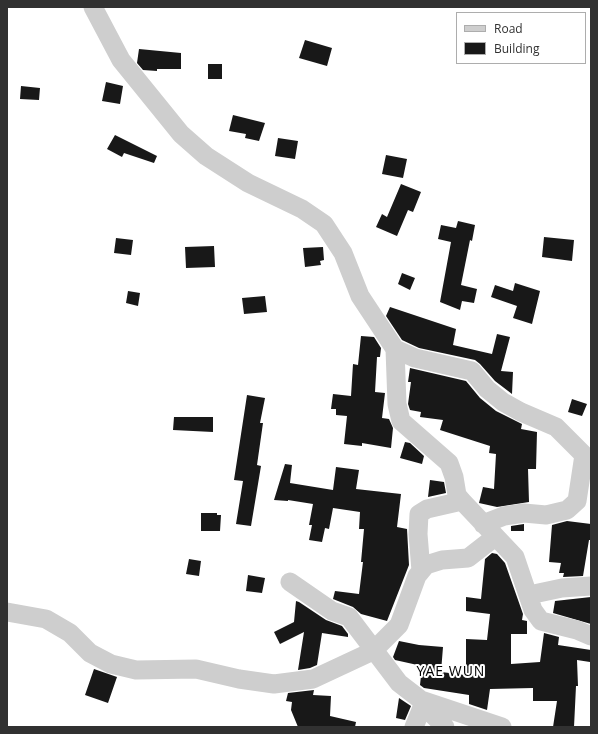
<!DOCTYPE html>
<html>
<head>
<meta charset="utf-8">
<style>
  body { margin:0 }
  #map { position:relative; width:598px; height:734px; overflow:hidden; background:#fff; font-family:"Open Sans",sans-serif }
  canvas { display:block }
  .frame { position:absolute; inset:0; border:8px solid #313131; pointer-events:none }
  .legend { position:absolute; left:456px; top:12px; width:130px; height:52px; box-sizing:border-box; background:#fff; border:1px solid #adadad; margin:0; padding:5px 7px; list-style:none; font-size:12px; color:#313131 }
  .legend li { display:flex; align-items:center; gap:8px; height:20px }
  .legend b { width:20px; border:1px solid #adadad }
</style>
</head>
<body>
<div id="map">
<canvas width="598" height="734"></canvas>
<div class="frame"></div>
<ul class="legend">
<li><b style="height:5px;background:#cecece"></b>Road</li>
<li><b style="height:11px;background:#181818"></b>Building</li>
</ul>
</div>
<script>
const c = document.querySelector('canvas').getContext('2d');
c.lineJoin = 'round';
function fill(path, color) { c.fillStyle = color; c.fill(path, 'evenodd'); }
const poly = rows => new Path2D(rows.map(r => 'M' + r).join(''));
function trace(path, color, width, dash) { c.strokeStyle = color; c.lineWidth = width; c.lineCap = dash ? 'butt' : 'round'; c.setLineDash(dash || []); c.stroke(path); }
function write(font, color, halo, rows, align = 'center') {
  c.font = font + ' "Open Sans",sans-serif'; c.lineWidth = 4; c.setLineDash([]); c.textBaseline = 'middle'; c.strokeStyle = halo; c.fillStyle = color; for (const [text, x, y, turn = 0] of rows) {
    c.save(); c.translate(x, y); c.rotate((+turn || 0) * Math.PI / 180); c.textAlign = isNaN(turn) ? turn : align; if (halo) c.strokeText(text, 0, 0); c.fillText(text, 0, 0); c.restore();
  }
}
fill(poly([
  [305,40,332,48,327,66,299,58],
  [139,49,181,53,181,69,157,69,157,71,143,70,137,63],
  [208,64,222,64,222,79,208,79],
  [106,82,123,86,120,104,102,101],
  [21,86,40,88,39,100,20,99],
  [233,115,265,123,259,141,245,138,246,134,229,131],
  [115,135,157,156,154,163,124,153,122,157,107,149],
  [278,138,298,141,295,159,275,156],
  [386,155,407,159,403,178,382,174],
  [401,184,421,192,413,212,408,210,397,236,376,227,382,214,387,217],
  [458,221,475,225,472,241,470,240,461,285,477,289,474,303,462,301,460,310,440,302,451,242,438,239,441,225,456,228],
  [544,237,574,240,572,261,542,257],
  [116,238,133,240,131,255,114,253],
  [214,246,215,267,186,268,185,247],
  [323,247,324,260,320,261,321,265,305,267,303,248],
  [402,273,415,278,410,290,398,284],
  [515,283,540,291,532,324,513,318,517,306,491,297,495,285,513,291],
  [128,291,140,293,138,306,126,303],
  [265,296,267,312,244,314,242,298],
  [390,307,456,329,453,345,492,354,497,334,510,337,501,371,513,372,512,394,495,381,480,364,475,360,419,348,402,340,386,316],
  [361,336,374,337,381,348,380,357,377,357,375,392,385,393,382,418,389,419,393,428,391,448,362,443,362,446,344,444,347,416,336,415,336,409,331,409,333,394,351,396,353,364,358,365],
  [410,368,466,381,480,398,496,411,522,424,521,429,537,432,536,469,528,469,529,502,497,507,479,503,483,487,494,489,496,454,489,453,490,446,440,430,443,420,420,417,421,412,410,410,408,404,411,382,408,382],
  [247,395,265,398,260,423,263,423,257,465,261,466,251,526,236,524,243,481,234,480],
  [572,399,587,404,582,416,568,412],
  [174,417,213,417,213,432,173,430],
  [405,442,410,443,424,456,422,464,400,458],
  [285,464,292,465,290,483,333,490,336,467,359,470,356,489,401,494,397,527,407,529,409,565,387,621,361,614,353,607,333,599,335,591,359,594,363,562,361,562,364,529,359,529,360,512,333,508,329,529,325,528,322,542,309,540,312,525,309,525,313,504,288,500,288,501,274,500],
  [430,480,444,482,446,493,428,497],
  [201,513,217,513,217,515,221,515,220,531,201,531],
  [567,521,591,524,591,540,589,540,583,576,563,577,564,573,559,573,561,563,549,562,552,525],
  [524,524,524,531,511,531,511,526],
  [492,553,497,554,505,563,523,614,522,620,527,621,527,634,511,634,511,664,540,662,544,633,559,637,558,645,591,650,590,662,577,660,578,686,576,686,574,727,553,727,557,701,533,701,533,688,490,689,487,710,469,704,469,695,424,688,420,685,422,666,395,660,393,657,399,641,419,645,443,647,441,672,466,675,466,639,487,640,490,614,466,611,466,597,481,599,485,559],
  [189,559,201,561,199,576,186,574],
  [248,575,265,578,262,593,246,591],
  [591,597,591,624,553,613,555,601],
  [296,601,299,602,326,620,342,626,348,634,348,637,322,633,317,665,310,668,298,670,304,632,280,644,274,632,294,622],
  [94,669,117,677,108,703,85,695],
  [314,690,313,695,331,696,330,716,356,722,355,727,298,727,291,710,292,702,286,701,288,693],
  [399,698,411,706,405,720,396,718]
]), '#181818');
trace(poly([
  [93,7,121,60,181,134,206,156,248,183,302,209,324,224,343,253,360,296,395,349,397,404,401,421,449,463,454,477,457,495,462,501,515,557,533,610,541,621,577,630,591,636],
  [395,349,415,358,472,371,487,389,503,402,521,412,556,427,584,455,577,501,567,510,546,515,524,513,504,516,483,524],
  [421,571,418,534,419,514,427,509,462,501],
  [290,582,332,611,349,617,399,683,421,700,502,727],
  [529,595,562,588,591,586],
  [7,612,46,619,70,633,90,653,111,664,136,670,196,669,239,679,274,684,313,679,373,651,399,625,417,576,426,565,442,560,468,558,495,537],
  [423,705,445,727],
  [414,727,423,705,421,700]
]), '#cecece', 19);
c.letterSpacing = '1px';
write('14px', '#000', '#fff', [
  ["YAE WUN",451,672]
]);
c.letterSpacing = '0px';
</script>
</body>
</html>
